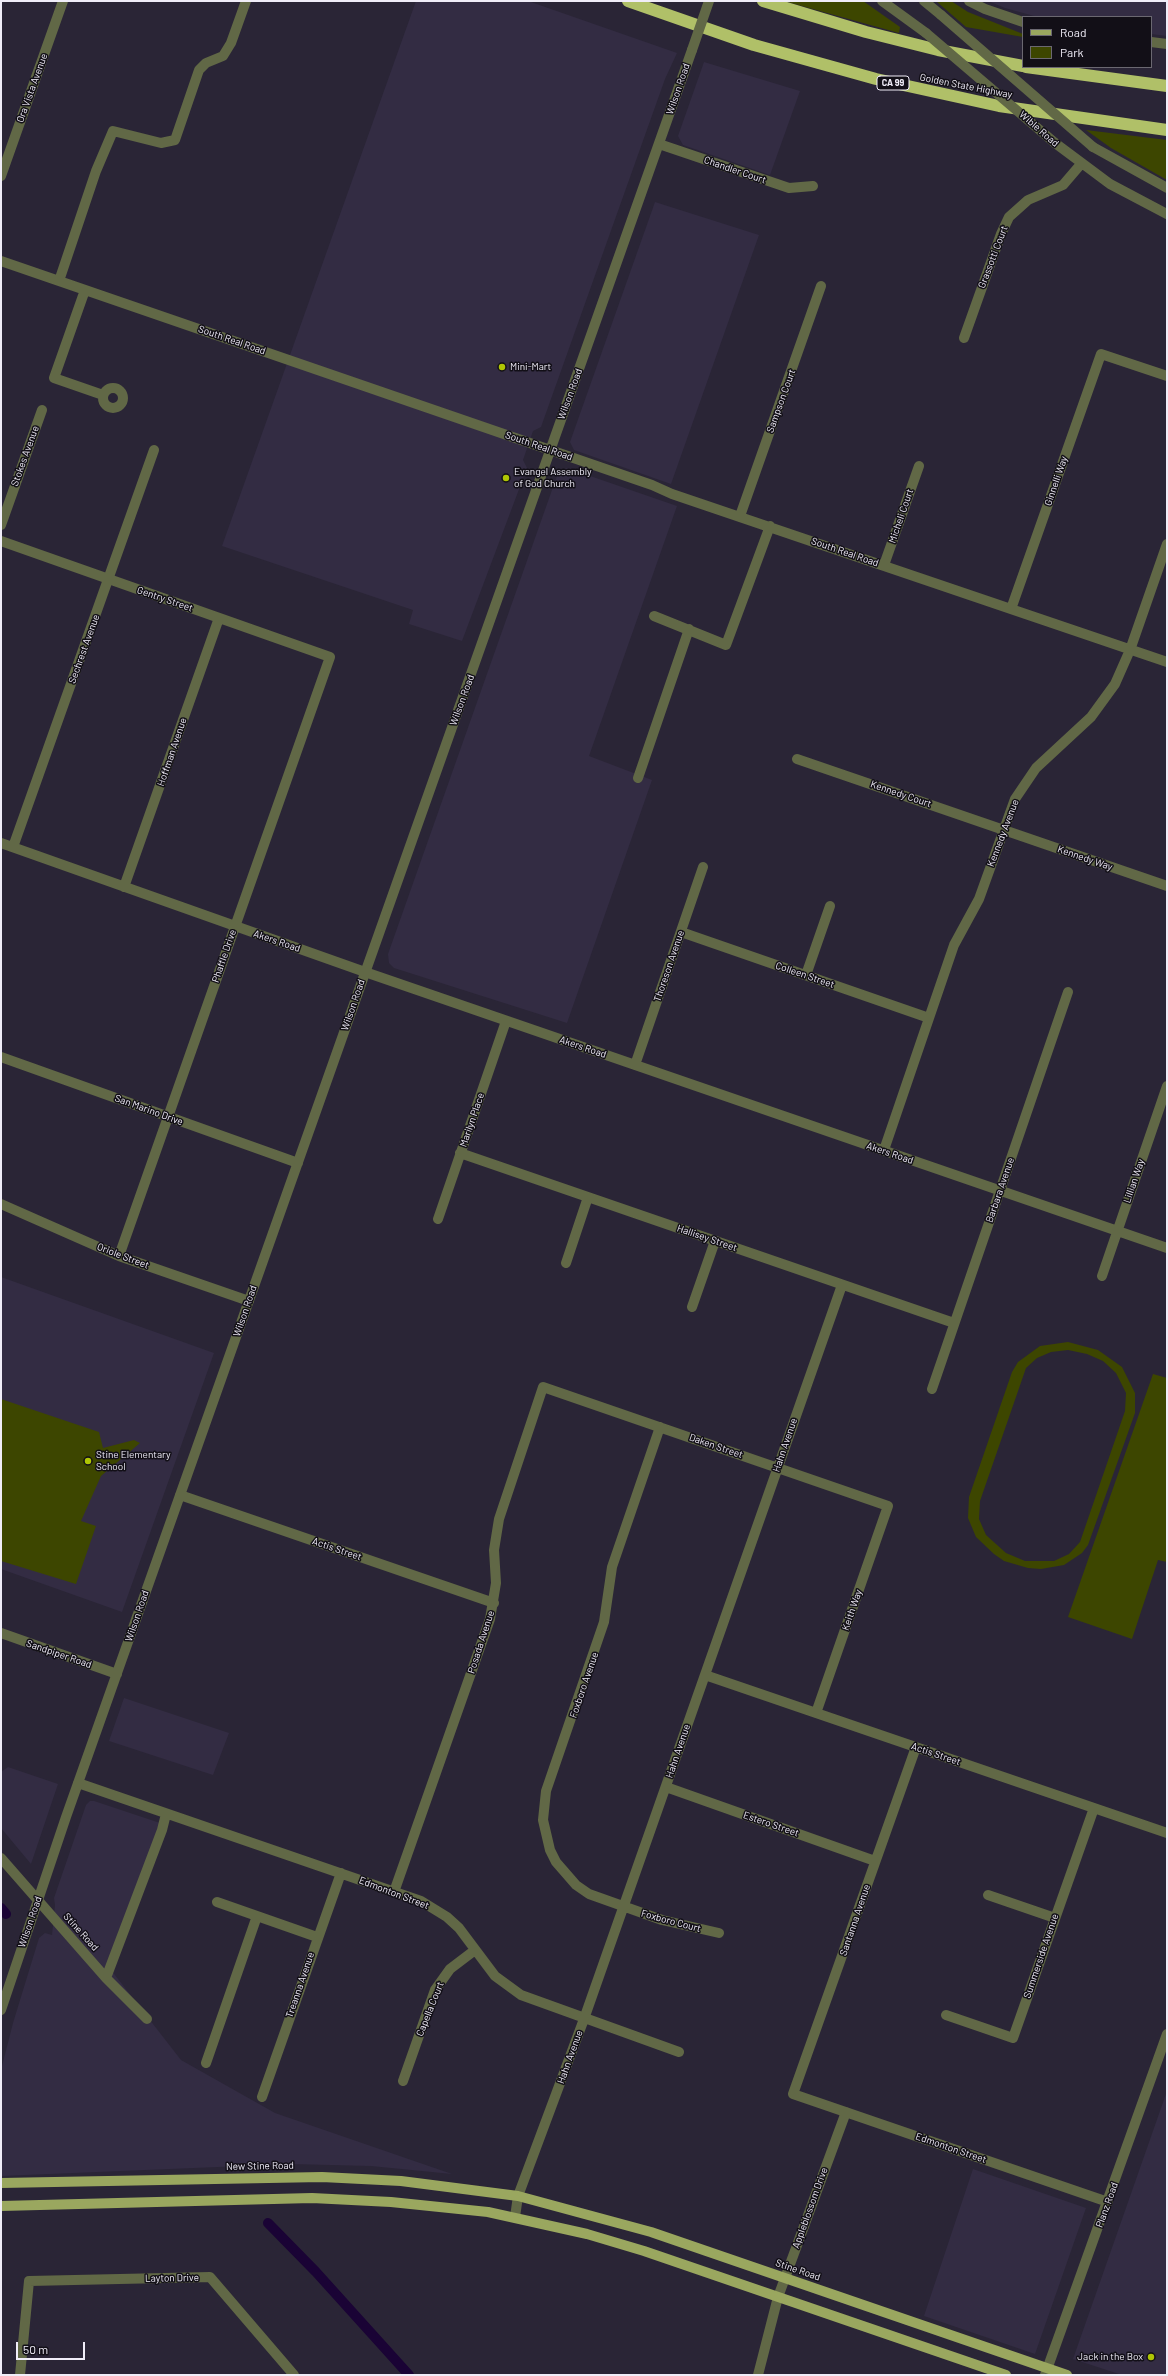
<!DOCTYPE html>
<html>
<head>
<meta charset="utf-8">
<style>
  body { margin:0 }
  #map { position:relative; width:1168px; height:2376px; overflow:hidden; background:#2a2536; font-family:Barlow,sans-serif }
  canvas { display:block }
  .frame { position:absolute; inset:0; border:2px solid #f0edf8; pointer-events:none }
  .legend { position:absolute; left:1022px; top:16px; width:130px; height:52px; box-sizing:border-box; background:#120f17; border:1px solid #6b6871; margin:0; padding:5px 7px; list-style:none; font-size:12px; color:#f0edf8 }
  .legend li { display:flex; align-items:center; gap:8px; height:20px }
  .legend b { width:20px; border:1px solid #6b6871 }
  .scale { position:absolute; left:16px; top:2342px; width:69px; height:18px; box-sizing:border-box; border:2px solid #f0edf8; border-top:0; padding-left:5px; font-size:12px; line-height:14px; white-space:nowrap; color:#f0edf8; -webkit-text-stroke:3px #120f17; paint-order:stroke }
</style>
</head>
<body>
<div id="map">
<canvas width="1168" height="2376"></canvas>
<div class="frame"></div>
<ul class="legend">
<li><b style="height:5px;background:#9aa75f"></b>Road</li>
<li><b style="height:11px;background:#3d4600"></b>Park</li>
</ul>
<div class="scale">50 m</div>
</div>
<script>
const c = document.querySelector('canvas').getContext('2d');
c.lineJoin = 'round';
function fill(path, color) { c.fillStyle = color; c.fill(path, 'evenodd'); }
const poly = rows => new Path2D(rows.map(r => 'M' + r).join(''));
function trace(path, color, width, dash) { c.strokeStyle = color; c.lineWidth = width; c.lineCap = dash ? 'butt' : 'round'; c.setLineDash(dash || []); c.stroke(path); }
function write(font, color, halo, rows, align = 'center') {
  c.font = font + ' Barlow,sans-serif'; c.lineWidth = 3; c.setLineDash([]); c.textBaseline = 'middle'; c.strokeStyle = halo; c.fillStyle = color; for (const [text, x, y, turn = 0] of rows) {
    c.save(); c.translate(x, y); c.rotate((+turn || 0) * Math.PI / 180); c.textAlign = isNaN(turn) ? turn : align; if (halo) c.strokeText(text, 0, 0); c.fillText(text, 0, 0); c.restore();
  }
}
fill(poly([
  [416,1,528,1,677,53,665,79,541,427,533,431,523,460,527,468,462,641,409,624,413,610,222,546],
  [988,1,1167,1,1167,36,1151,34,1151,17,1038,17,1005,8],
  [704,62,800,91,770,175,683,145,678,136],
  [655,202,759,235,671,484,574,450,570,442],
  [567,468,677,506,589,756,652,780,567,1023,394,968,389,963,388,954,558,473],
  [1,1277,214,1353,122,1612,1,1569],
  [124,1698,229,1733,213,1775,109,1741],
  [8,1767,58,1784,31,1864,1,1828,1,1772],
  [90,1801,94,1801,166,1825,111,1970,181,2060,275,2113,452,2174,371,2166,290,2164,1,2176,1,2070,13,2023,39,1938,45,1933,52,1935,55,1905,54,1898,86,1805],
  [1167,2091,1167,2375,1122,2375,1073,2359],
  [973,2169,1086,2208,1035,2354,924,2316]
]), '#332c43');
fill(poly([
  [784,1,863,1,900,27,899,33],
  [936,1,951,1,968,12,1023,34,1023,37,966,27],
  [1086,130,1167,140,1167,180,1111,148],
  [1068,1342,1098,1350,1122,1367,1135,1393,1135,1413,1088,1545,1082,1553,1064,1565,1041,1569,1028,1568,1004,1561,994,1554,976,1537,968,1518,969,1497,1012,1372,1018,1362,1040,1346],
  [1068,1350,1087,1354,1103,1361,1116,1373,1126,1393,1125,1411,1080,1542,1069,1554,1054,1561,1025,1561,1006,1553,986,1535,979,1519,980,1501,1026,1368,1037,1358,1051,1352],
  [1153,1374,1167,1378,1167,1562,1158,1560,1132,1639,1068,1617],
  [1,1399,99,1432,103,1448,134,1440,140,1443,101,1476,81,1521,96,1526,76,1584,1,1561]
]), '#3d4600');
trace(poly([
  [1,1908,6,1914],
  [268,2223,316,2272,409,2375]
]), '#1a0335', 10);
trace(poly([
  [882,1,926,33],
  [924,1,941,15],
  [969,1,985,9,1023,22],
  [1151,42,1167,44],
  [1055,143,1110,184,1167,214],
  [659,144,789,188,813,186],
  [1093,147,1167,188],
  [1,176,63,1],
  [1,261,652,485,672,494,1167,662],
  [59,281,96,171,113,131,161,143,175,140,199,70,206,63,223,56,231,43,246,1],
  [85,290,54,378,103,395],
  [964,338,1001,234,1009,217,1028,200,1063,185,1081,164],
  '103 398a10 10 0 1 1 20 0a10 10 0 1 1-20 0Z',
  [740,516,821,286],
  [1,525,42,410],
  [1,541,330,657,119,1256],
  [884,565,919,466],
  [1011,609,1101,354,1167,376],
  [654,616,726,645,770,526],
  [797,759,1167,886],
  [638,778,689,629],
  [1,843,365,972,1167,1248],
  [13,847,154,450],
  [124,887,219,618],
  [681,932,929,1018],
  [806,975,830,906],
  [1,1057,298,1163],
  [635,1065,703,867],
  [884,1150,954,945,979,899,1015,799,1036,768,1091,717,1115,684,1130,650,1167,544],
  [460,1153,954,1323],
  [1,1204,119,1256,249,1301],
  [438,1219,506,1021],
  [566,1263,588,1197],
  [1102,1276,1167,1086],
  [692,1307,715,1241],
  [932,1389,1068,992],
  [660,1427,612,1567,604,1622,546,1791,543,1820,550,1850,556,1862,576,1885,589,1894,662,1920,719,1933],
  [180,1495,494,1603],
  [1,1633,117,1674],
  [705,1675,1167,1833],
  [916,1747,793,2094,1108,2202],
  [78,1783,421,1901,447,1917,459,1928,495,1976,521,1995,679,2052],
  [666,1787,875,1861],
  [1,1858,106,1978,147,2019],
  [394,1892,490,1619,496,1583,494,1550,499,1519,543,1387,888,1506,816,1713],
  [988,1895,1055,1918],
  [217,1902,317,1937],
  [106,1978,162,1830,166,1814],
  [1,2010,66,1817,692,50],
  [946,2015,1013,2038,1094,1808],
  [206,2063,257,1916],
  [403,2081,435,1990,450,1969,475,1950],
  [262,2097,341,1873],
  [515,2217,518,2196,584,2019,842,1285],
  [20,2375,29,2281,210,2277,294,2375],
  [758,2375,778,2297,846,2112],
  [1045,2375,1167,2034]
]), '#616846', 10);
trace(poly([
  [1,2183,322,2177,401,2181,518,2196,651,2232,1067,2375],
  [1,2206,312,2198,391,2202,488,2212,587,2234,644,2251,1006,2375]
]), '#9aa75f', 10);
trace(poly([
  [628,1,754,45,876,79,999,106,1167,130],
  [763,1,866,32,938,50,1023,66],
  [1026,67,1167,86]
]), '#b0c068', 12);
trace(poly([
  [941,15,1093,147],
  [926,33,1055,143],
  [692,50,709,1]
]), '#616846', 10);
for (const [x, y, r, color] of [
  [502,367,4,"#afc504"],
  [506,478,4,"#afc504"],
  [88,1461,4,"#afc504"],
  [1151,2357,4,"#afc504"]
]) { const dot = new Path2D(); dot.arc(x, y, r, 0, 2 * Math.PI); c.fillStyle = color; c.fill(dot); trace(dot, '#120f17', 1.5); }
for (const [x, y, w] of [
  [893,83,32]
]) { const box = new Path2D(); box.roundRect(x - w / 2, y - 7, w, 14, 3); c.fillStyle = '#120f17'; c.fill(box); trace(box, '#f0edf8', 1); }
write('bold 9px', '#f0edf8', null, [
  ["CA 99",893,83]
]);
write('10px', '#f0edf8', '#120f17', [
  ["Golden State Highway",966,86,11],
  ["Ora Vista Avenue",32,88,-70],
  ["Wilson Road",678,89,-71],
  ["Wible Road",1039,129,41],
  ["Chandler Court",735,170,19],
  ["Grassotti Court",993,257,-69],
  ["South Real Road",232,340,19],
  ["Wilson Road",570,394,-70],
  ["Sampson Court",781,401,-70],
  ["South Real Road",539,446,19],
  ["Stokes Avenue",25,456,-70],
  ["Ginnelli Way",1056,481,-71],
  ["Micheli Court",901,516,-71],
  ["South Real Road",845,552,19],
  ["Gentry Street",165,599,19],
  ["Sechrest Avenue",84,649,-70],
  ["Wilson Road",462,700,-70],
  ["Hoffman Avenue",172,752,-71],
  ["Kennedy Court",901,794,19],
  ["Kennedy Avenue",1003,833,-69],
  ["Kennedy Way",1085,858,19],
  ["Akers Road",277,941,19],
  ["Phaffle Drive",224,956,-71],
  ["Thoreson Avenue",669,966,-71],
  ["Colleen Street",805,975,19],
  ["Wilson Road",353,1005,-71],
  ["Akers Road",583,1047,19],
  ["San Marino Drive",149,1110,20],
  ["Marilyn Place",472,1120,-71],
  ["Akers Road",890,1153,19],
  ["Lillian Way",1134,1181,-71],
  ["Barbara Avenue",1000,1190,-71],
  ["Hallisey Street",707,1238,19],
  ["Oriole Street",123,1256,21],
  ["Wilson Road",245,1311,-71],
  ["Hahn Avenue",785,1445,-71],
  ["Daken Street",716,1446,19],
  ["Actis Street",337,1549,19],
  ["Keith Way",852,1610,-71],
  ["Wilson Road",137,1616,-71],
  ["Posada Avenue",481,1642,-72],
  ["Sandpiper Road",59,1654,19],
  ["Foxboro Avenue",584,1685,-71],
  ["Hahn Avenue",678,1751,-71],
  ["Actis Street",936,1754,19],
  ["Estero Street",771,1824,19],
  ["Edmonton Street",394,1893,21],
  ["Santanna Avenue",855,1920,-71],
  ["Foxboro Court",671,1921,15],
  ["Wilson Road",30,1922,-71],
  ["Stine Road",81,1932,48],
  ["Summerside Avenue",1041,1956,-71],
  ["Treanna Avenue",300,1985,-71],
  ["Capella Court",430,2009,-68],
  ["Hahn Avenue",570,2057,-70],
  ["Edmonton Street",951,2148,19],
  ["New Stine Road",260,2166,-1],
  ["Planz Road",1107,2205,-70],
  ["Appleblossom Drive",810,2208,-70],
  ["Stine Road",798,2270,19],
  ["Layton Drive",172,2278,-1]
]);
write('10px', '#f0edf8', '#120f17', [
  ["Mini-Mart",510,367],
  ["Evangel Assembly",514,472],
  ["of God Church",514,484],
  ["Stine Elementary",96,1455],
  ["School",96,1467],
  ["Jack in the Box",1143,2357,"right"]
], 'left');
</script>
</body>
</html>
